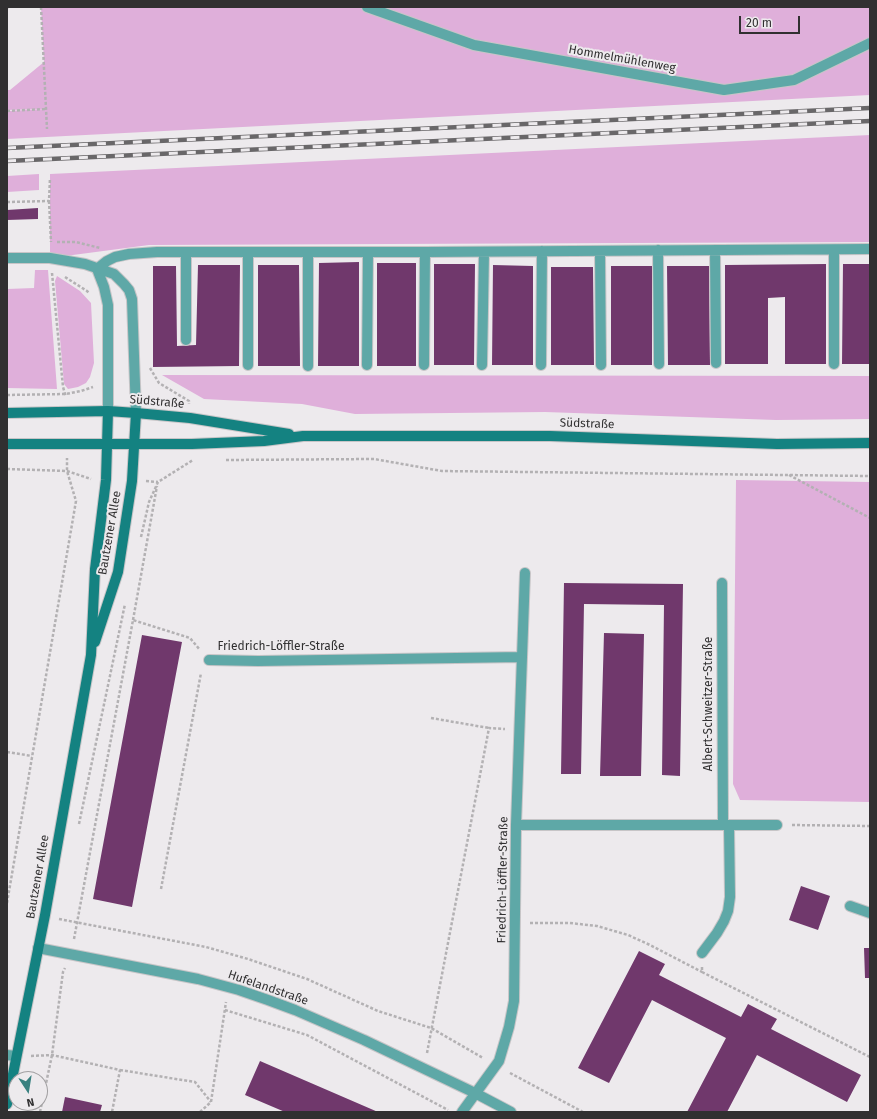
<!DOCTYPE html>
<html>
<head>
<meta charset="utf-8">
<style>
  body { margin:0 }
  #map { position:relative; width:877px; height:1119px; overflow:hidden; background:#edeaed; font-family:"Fira Sans",sans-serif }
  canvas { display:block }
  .frame { position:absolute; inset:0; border:8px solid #313031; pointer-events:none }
  .north { position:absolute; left:8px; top:1071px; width:40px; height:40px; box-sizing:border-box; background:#edeaed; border:1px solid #a2a0a2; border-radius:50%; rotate:168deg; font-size:11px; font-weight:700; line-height:16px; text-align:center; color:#313031 }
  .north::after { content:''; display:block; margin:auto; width:14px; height:18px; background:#398180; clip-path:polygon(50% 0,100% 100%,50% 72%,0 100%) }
  .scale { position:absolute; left:739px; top:16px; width:61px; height:18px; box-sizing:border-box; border:2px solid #313031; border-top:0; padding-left:5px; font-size:12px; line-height:14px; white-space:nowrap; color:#313031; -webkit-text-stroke:3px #edeaed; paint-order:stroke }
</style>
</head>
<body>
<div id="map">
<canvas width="877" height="1119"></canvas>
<div class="frame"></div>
<div class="north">N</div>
<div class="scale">20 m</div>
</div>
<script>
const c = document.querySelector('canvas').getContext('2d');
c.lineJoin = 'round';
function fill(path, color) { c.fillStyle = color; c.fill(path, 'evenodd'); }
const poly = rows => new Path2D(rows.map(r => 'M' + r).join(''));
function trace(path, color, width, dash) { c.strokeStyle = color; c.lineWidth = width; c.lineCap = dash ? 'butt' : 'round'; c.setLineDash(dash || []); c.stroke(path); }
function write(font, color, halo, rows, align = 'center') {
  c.font = font + ' "Fira Sans",sans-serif'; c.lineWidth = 4; c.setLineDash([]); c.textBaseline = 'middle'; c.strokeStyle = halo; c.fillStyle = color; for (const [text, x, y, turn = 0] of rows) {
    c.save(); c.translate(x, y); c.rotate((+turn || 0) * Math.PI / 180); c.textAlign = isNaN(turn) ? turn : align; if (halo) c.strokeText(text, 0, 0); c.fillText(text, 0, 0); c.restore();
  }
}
fill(poly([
  [41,7,870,7,870,95,7,139,7,111,46,109,46,100,46,109,7,110,7,90,10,90,44,62],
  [870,135,870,242,149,245,50,258,50,174],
  [39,174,39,190,7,192,7,176],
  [35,270,48,270,57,389,7,388,7,289,34,288],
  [57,276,80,291,91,303,94,363,90,377,86,383,78,387,68,389,64,384,55,281],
  [162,375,870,376,870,419,776,420,545,412,355,414,302,404,204,399],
  [736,480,870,482,870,802,740,800,733,784]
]), '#dfafda');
fill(poly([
  [38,208,38,219,7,220,7,210],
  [359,262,359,366,318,366,319,263],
  [377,263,416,263,416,366,377,366],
  [434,264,475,264,474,365,434,365],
  [826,264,826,364,785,364,785,297,768,298,768,364,725,364,725,265],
  [843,264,870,264,870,364,842,364],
  [198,265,240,265,239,366,153,367,153,266,176,266,177,346,196,345],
  [258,265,299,265,300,366,258,366],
  [493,265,533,266,533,365,492,365],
  [611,266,652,266,652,365,611,365],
  [667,266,709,266,710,365,668,365],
  [551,267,593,267,594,365,551,365],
  [564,583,683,584,680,776,662,775,664,605,584,604,581,774,561,774],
  [604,633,644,634,641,776,600,776],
  [142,635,182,642,132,907,93,899],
  [801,886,830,896,818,930,789,920],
  [864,948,870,948,870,978,865,978],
  [639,951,665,964,659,975,741,1017,748,1004,777,1019,771,1029,861,1075,847,1102,757,1055,727,1112,687,1112,726,1038,652,1000,609,1083,578,1068],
  [260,1061,378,1112,285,1112,245,1095],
  [65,1097,102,1105,100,1112,62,1112]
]), '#70386c');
const lane = poly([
  [367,7,474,45,724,90,794,80,870,43],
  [658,250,659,364],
  [715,250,716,363],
  [600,251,601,365],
  [7,258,50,258,85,264,114,274,124,284,129,290,132,299,136,413],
  [97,269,107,261,115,257,129,254,157,252,425,252,870,249],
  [97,269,104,287,108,305,108,411],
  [186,340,186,252],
  [834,364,834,250],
  [248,365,248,252],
  [367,365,368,252],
  [424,365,425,252],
  [482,365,484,252],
  [541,365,542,251],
  [308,366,308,252],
  [722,583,723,825],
  [702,953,717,933,724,921,728,911,730,897,729,826]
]);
const street = poly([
  [209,660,258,661,522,657],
  [516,825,777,825],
  [850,906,870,913],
  [38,948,198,979,239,990,268,1000,295,1010,364,1040,475,1093,511,1112],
  [7,1055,16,1056],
  [462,1112,499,1061,509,1027,514,1001,516,825,525,573]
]);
const secondary = poly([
  [7,413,108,411,136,413,190,418,289,434],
  [7,444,192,444,264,441,303,436,550,436,777,444,870,443],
  [95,642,118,572,132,481,136,413],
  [7,1104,45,915,91,655,95,569,106,480,108,411]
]);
trace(lane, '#c7c5c7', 12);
trace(street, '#c7c5c7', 12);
trace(secondary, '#c7c5c7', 12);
trace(poly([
  [41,7,47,129],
  [7,8,8,7],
  [7,111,46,109],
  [49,201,51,242],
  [7,202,49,201,50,178],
  [57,242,76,242,100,248],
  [52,273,63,387,66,397],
  [65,277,87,291,89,293],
  [150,368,159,383,189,401,189,404],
  [7,395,66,394,81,391,93,387],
  [226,460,374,459,442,471,870,476],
  [7,469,67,471,91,479],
  [789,475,870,518],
  [146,481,158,482],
  [141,537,149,502,158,482,193,460],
  [133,620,157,486],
  [431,718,489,728],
  [7,752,32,756],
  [79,824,125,604],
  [792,825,870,826],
  [161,889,201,673],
  [7,903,76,501,67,471,67,458],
  [59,919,206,947,248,959,307,979,378,1011,431,1028,483,1058],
  [530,923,570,923,597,926,628,935,650,945,702,972],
  [74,939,133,620,190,638,200,650],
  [702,967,702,972,870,1057],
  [225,1010,307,1035,448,1110],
  [427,1053,489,728,505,729],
  [31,1056,52,1055,120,1070,112,1112],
  [120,1070,195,1082,211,1102],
  [510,1073,583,1112],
  [40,1112,52,1055,63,972,65,968],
  [200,1112,211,1102,226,1002]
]), '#b3b1b3', 2.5, [3, 2]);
trace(lane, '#5ea8a7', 10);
trace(street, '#5ea8a7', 10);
trace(secondary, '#148281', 10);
const rail = poly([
  [7,148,870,108],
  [7,161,870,121]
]);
trace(rail, '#696769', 4.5);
trace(rail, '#edeaed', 3, [9]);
write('12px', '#313031', '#edeaed', [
  ["Hommelmühlenweg",622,59,10],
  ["Südstraße",157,402,5],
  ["Südstraße",587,424,2],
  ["Bautzener Allee",110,533,-80],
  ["Friedrich-Löffler-Straße",281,647],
  ["Albert-Schweitzer-Straße",709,704,-90],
  ["Bautzener Allee",38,877,-80],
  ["Friedrich-Löffler-Straße",503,880,-89],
  ["Hufelandstraße",268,988,19]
]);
</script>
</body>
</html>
